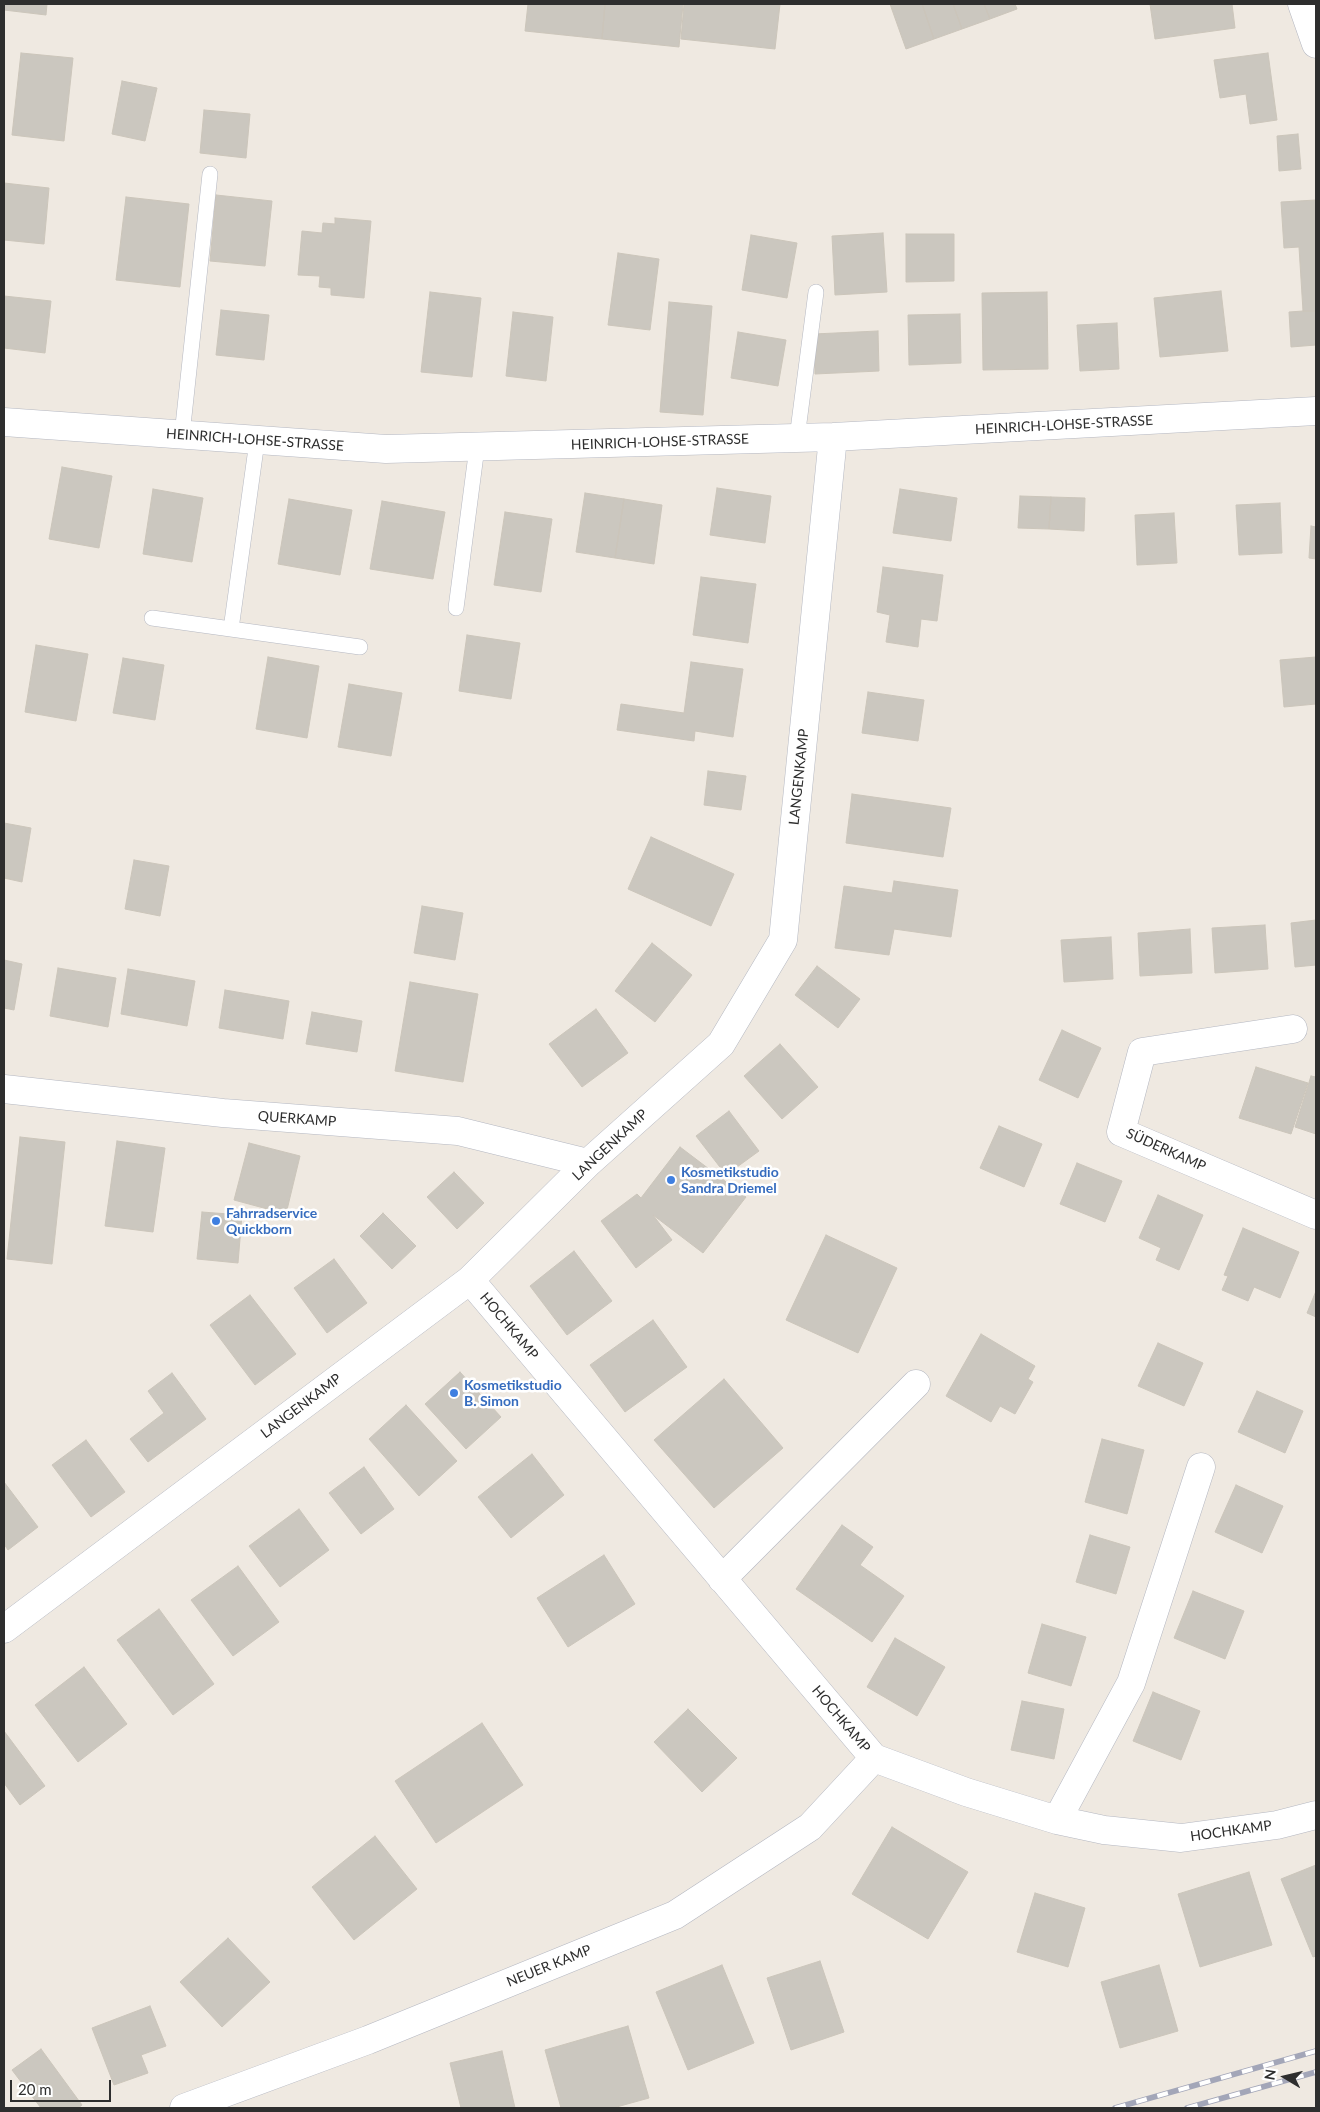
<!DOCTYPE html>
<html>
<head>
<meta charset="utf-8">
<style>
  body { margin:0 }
  #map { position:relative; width:1320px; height:2112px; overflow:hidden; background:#efe9e1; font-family:Lato,sans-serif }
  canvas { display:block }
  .frame { position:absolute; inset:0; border:5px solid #2e2e2e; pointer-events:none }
  .north { position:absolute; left:1260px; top:2052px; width:50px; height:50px; -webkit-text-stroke:4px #fff; paint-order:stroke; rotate:279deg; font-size:14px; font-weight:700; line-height:20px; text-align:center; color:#2e2e2e }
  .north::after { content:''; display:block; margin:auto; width:18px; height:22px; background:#2e2e2e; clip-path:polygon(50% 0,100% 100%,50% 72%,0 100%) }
  .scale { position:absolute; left:10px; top:2080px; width:101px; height:22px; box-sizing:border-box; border:2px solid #2e2e2e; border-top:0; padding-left:6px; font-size:15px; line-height:18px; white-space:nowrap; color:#2e2e2e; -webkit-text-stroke:4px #fff; paint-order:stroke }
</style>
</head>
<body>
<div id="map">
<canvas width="1320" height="2112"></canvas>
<div class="frame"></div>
<div class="north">N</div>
<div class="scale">20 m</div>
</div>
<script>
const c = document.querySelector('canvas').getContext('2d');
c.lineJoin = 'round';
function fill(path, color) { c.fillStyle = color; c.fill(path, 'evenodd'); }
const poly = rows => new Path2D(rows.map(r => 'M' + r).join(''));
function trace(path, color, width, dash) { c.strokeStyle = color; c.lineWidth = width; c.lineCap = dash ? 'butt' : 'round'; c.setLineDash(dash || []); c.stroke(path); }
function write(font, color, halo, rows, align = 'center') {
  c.font = font + ' Lato,sans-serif'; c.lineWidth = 5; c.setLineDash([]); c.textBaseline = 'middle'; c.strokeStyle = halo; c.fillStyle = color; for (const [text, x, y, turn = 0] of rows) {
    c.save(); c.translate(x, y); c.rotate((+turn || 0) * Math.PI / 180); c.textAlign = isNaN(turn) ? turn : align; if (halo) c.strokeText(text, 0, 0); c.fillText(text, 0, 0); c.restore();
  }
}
const building = poly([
  [4,4,47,4,46,15,4,10,4,4],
  [528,4,605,4,602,39,525,31,528,4],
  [605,4,683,4,679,47,602,39,605,4],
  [684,4,780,4,775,49,681,39,684,4],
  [890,4,922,4,934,39,906,49,890,4],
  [922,4,953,4,962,29,934,39,922,4],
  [953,4,984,4,990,19,962,29,953,4],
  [984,4,1015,4,1017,9,990,19,984,4],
  [1150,4,1232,4,1235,28,1155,39,1150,4],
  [21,53,73,58,64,141,12,135,21,53],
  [1268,53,1277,120,1250,124,1246,94,1220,98,1214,60,1268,53],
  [122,81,157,88,145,141,112,134,122,81],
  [204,110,250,114,246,158,200,153,204,110],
  [1298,134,1301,169,1279,171,1277,136,1298,134],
  [4,183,49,188,44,244,4,240,4,183],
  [216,195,272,201,265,266,210,261,216,195],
  [126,197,189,204,180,287,116,280,126,197],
  [1316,200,1316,311,1303,311,1299,247,1284,248,1281,202,1316,200],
  [335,218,371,221,364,298,331,295,331,288,319,287,320,276,298,275,302,231,322,233,323,223,335,224,335,218],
  [883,233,887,292,835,295,832,236,883,233],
  [906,234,954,234,954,281,906,282,906,234],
  [751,235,797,243,787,298,742,290,751,235],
  [618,253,659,259,650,330,608,325,618,253],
  [1221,291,1228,351,1160,357,1154,298,1221,291],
  [430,292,481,298,472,377,421,372,430,292],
  [1047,292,1048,369,983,370,982,293,1047,292],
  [4,296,51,301,45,353,4,348,4,296],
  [669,302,712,306,703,415,660,412,669,302],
  [221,310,269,315,264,360,216,355,221,310],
  [1303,311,1316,311,1316,345,1291,347,1289,312,1303,311],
  [513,312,553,317,546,381,506,376,513,312],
  [960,314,961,363,909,365,908,315,960,314],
  [1117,323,1119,369,1080,371,1077,325,1117,323],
  [878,331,879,371,815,374,814,334,878,331],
  [738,332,786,340,778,386,731,378,738,332],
  [62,467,112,476,99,548,49,539,62,467],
  [717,488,771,496,765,543,710,535,717,488],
  [153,489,203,498,192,562,143,554,153,489],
  [900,489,957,498,951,541,893,533,900,489],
  [585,493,624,499,615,558,576,552,585,493],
  [1020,496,1051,497,1049,529,1018,528,1020,496],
  [1051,497,1085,498,1084,531,1049,529,1051,497],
  [289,499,352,510,340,575,278,564,289,499],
  [624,499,662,505,654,564,615,558,624,499],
  [382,501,445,512,433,579,370,569,382,501],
  [1280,503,1282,553,1239,555,1236,505,1280,503],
  [505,512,552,519,541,592,494,585,505,512],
  [1174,513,1177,563,1137,565,1135,515,1174,513],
  [1311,526,1316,527,1316,559,1309,558,1311,526],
  [883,567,943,575,937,621,921,619,918,647,886,642,890,615,877,612,883,567],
  [701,577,756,584,748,643,693,635,701,577],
  [467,635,520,643,511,699,459,691,467,635],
  [36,645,88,654,76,721,25,712,36,645],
  [268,657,319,666,307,738,256,729,268,657],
  [1316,657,1316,704,1284,707,1280,660,1316,657],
  [123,658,164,665,155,720,113,713,123,658],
  [691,662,743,669,733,737,695,731,694,741,617,730,621,704,684,713,691,662],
  [349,684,402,693,391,756,338,747,349,684],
  [868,692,924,700,918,741,862,733,868,692],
  [708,771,746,776,741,810,704,805,708,771],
  [852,794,951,808,943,857,846,843,852,794],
  [4,823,31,828,22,882,4,878,4,823],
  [651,837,734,874,711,926,628,889,651,837],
  [134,860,169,866,160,916,125,909,134,860],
  [894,881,958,890,951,937,894,929,889,955,835,948,844,886,892,893,894,881],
  [422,906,463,913,455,960,414,953,422,906],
  [1316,920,1316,965,1295,967,1291,923,1316,920],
  [1265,925,1268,969,1215,973,1212,928,1265,925],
  [1190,929,1192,973,1140,976,1138,933,1190,929],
  [1111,937,1113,979,1064,982,1061,940,1111,937],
  [652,943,692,975,655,1022,615,991,652,943],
  [4,960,22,964,14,1010,4,1008,4,960],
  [817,966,860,999,838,1028,795,995,817,966],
  [58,968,116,978,108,1027,50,1016,58,968],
  [128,969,195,981,187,1026,121,1014,128,969],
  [410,982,478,994,463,1082,395,1071,410,982],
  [225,990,289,1001,283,1039,219,1028,225,990],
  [596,1009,628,1053,582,1087,549,1044,596,1009],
  [312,1012,362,1021,357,1052,306,1044,312,1012],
  [1062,1030,1101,1048,1078,1098,1039,1080,1062,1030],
  [780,1044,818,1087,782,1119,744,1076,780,1044],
  [1256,1067,1308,1083,1291,1134,1239,1118,1256,1067],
  [1311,1076,1316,1077,1316,1134,1295,1127,1311,1076],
  [729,1111,759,1151,726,1175,696,1136,729,1111],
  [999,1126,1042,1144,1024,1187,980,1168,999,1126],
  [20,1137,65,1142,52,1264,7,1259,20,1137],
  [117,1141,165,1148,153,1232,105,1226,117,1141],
  [249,1143,300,1156,286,1214,234,1200,249,1143],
  [680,1147,746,1197,703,1253,653,1215,672,1240,636,1268,601,1221,637,1194,641,1198,680,1147],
  [1077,1163,1122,1181,1105,1222,1060,1204,1077,1163],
  [454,1172,484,1203,457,1229,427,1197,454,1172],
  [1158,1195,1203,1215,1179,1270,1156,1260,1161,1248,1139,1238,1158,1195],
  [202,1212,242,1215,238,1263,197,1259,202,1212],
  [383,1213,416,1246,392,1269,360,1236,383,1213],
  [1243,1228,1299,1252,1280,1298,1254,1287,1248,1301,1222,1290,1228,1276,1224,1275,1243,1228],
  [826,1235,897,1268,858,1353,786,1320,826,1235],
  [574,1251,612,1301,567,1335,530,1286,574,1251],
  [334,1259,367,1303,327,1333,294,1288,334,1259],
  [1316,1291,1316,1317,1307,1313,1316,1291],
  [250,1295,296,1354,255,1385,210,1325,250,1295],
  [653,1320,687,1367,625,1412,590,1365,653,1320],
  [981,1334,1035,1366,1028,1379,1033,1382,1015,1414,1000,1406,991,1422,946,1396,981,1334],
  [1158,1343,1203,1363,1184,1406,1138,1386,1158,1343],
  [460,1372,501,1417,466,1449,425,1404,460,1372],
  [172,1373,206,1419,148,1462,130,1439,164,1413,148,1391,172,1373],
  [724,1379,783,1448,714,1508,654,1440,724,1379],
  [1257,1391,1303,1411,1285,1453,1238,1432,1257,1391],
  [406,1405,457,1461,419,1496,369,1439,406,1405],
  [1102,1439,1144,1450,1127,1514,1085,1502,1102,1439],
  [86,1440,125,1492,91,1517,52,1465,86,1440],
  [532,1454,564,1495,511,1538,478,1497,532,1454],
  [364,1467,394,1509,361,1534,329,1493,364,1467],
  [4,1482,38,1527,8,1550,4,1544,4,1482],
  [1236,1485,1283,1506,1262,1553,1215,1532,1236,1485],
  [299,1509,329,1550,280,1587,249,1546,299,1509],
  [842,1525,873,1547,860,1565,904,1596,872,1642,796,1589,842,1525],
  [1090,1535,1130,1547,1116,1594,1076,1582,1090,1535],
  [604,1555,635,1604,568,1647,537,1598,604,1555],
  [238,1566,279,1622,233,1656,191,1600,238,1566],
  [1193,1591,1244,1611,1225,1659,1174,1638,1193,1591],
  [159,1609,214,1684,173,1715,117,1640,159,1609],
  [1042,1624,1086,1637,1071,1686,1028,1673,1042,1624],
  [895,1638,945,1667,917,1716,867,1687,895,1638],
  [84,1667,127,1724,78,1762,35,1705,84,1667],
  [1153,1692,1200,1711,1181,1760,1133,1741,1153,1692],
  [1022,1701,1064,1709,1054,1759,1011,1750,1022,1701],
  [688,1709,737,1758,702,1792,654,1742,688,1709],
  [482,1723,523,1785,436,1843,395,1781,482,1723],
  [4,1731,45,1786,20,1805,4,1783,4,1731],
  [892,1827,968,1872,928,1939,852,1894,892,1827],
  [375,1836,417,1889,354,1940,312,1887,375,1836],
  [1316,1865,1316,1956,1313,1957,1281,1879,1316,1865],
  [1249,1872,1272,1945,1200,1967,1178,1894,1249,1872],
  [1035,1893,1085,1908,1068,1967,1017,1952,1035,1893],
  [228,1938,270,1982,222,2027,180,1982,228,1938],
  [820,1961,844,2032,791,2050,767,1978,820,1961],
  [722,1965,754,2043,688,2070,656,1992,722,1965],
  [1159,1965,1178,2031,1120,2048,1101,1982,1159,1965],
  [150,2006,166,2046,141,2055,148,2073,114,2085,92,2028,150,2006],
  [628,2026,649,2098,613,2108,561,2108,545,2050,628,2026],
  [41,2049,82,2105,78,2108,41,2108,12,2070,41,2049],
  [502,2051,515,2108,461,2108,450,2063,502,2051]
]);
fill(building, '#cbc7bf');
trace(building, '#cbc5ba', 1);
const lane = poly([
  [182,435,210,174],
  [797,438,816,292],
  [456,608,477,447],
  [152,618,360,647],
  [231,629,257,441]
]);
const street = poly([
  [1302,4,1316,44],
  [4,422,386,449,833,437,1316,411],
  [1293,1029,1142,1052,1121,1132,1316,1215],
  [4,1089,223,1113,458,1131,588,1163],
  [470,1280,874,1758,966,1792,1057,1820,1104,1830,1181,1838,1277,1825,1316,1815],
  [722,1579,916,1384],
  [4,1629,470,1280,588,1163,721,1044,783,940,833,437],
  [1057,1820,1131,1683,1201,1467],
  [184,2108,368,2040,675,1915,810,1827,874,1758]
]);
trace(lane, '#b4b7c1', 16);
trace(street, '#b4b7c1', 29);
trace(lane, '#fff', 15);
trace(street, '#fff', 28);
const rail = poly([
  [1115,2108,1316,2051],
  [1187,2108,1316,2072]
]);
trace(rail, '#a3a6b8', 5.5);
trace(rail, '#fff', 4, [11]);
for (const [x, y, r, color] of [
  [671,1180,5,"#3f7fe0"],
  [216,1221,5,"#3f7fe0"],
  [454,1393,5,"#3f7fe0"]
]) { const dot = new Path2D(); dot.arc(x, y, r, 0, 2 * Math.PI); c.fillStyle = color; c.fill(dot); trace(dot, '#fff', 2); }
write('14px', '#2e2e2e', '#fff', [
  ["HEINRICH-LOHSE-STRASSE",1064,425,-3],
  ["HEINRICH-LOHSE-STRASSE",255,440,4],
  ["HEINRICH-LOHSE-STRASSE",660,442,-2],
  ["LANGENKAMP",799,777,-84],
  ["QUERKAMP",297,1119,4],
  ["LANGENKAMP",610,1145,-43],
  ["SÜDERKAMP",1166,1150,24],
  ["HOCHKAMP",509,1326,50],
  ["LANGENKAMP",301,1406,-37],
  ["HOCHKAMP",841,1719,50],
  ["HOCHKAMP",1231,1831,-8],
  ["NEUER KAMP",549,1966,-22]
]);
write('bold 14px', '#366cbe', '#fff', [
  ["Kosmetikstudio",681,1172],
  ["Sandra Driemel",681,1188],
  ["Fahrradservice",226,1213],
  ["Quickborn",226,1229],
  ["Kosmetikstudio",464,1385],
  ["B. Simon",464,1401]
], 'left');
</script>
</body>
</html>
